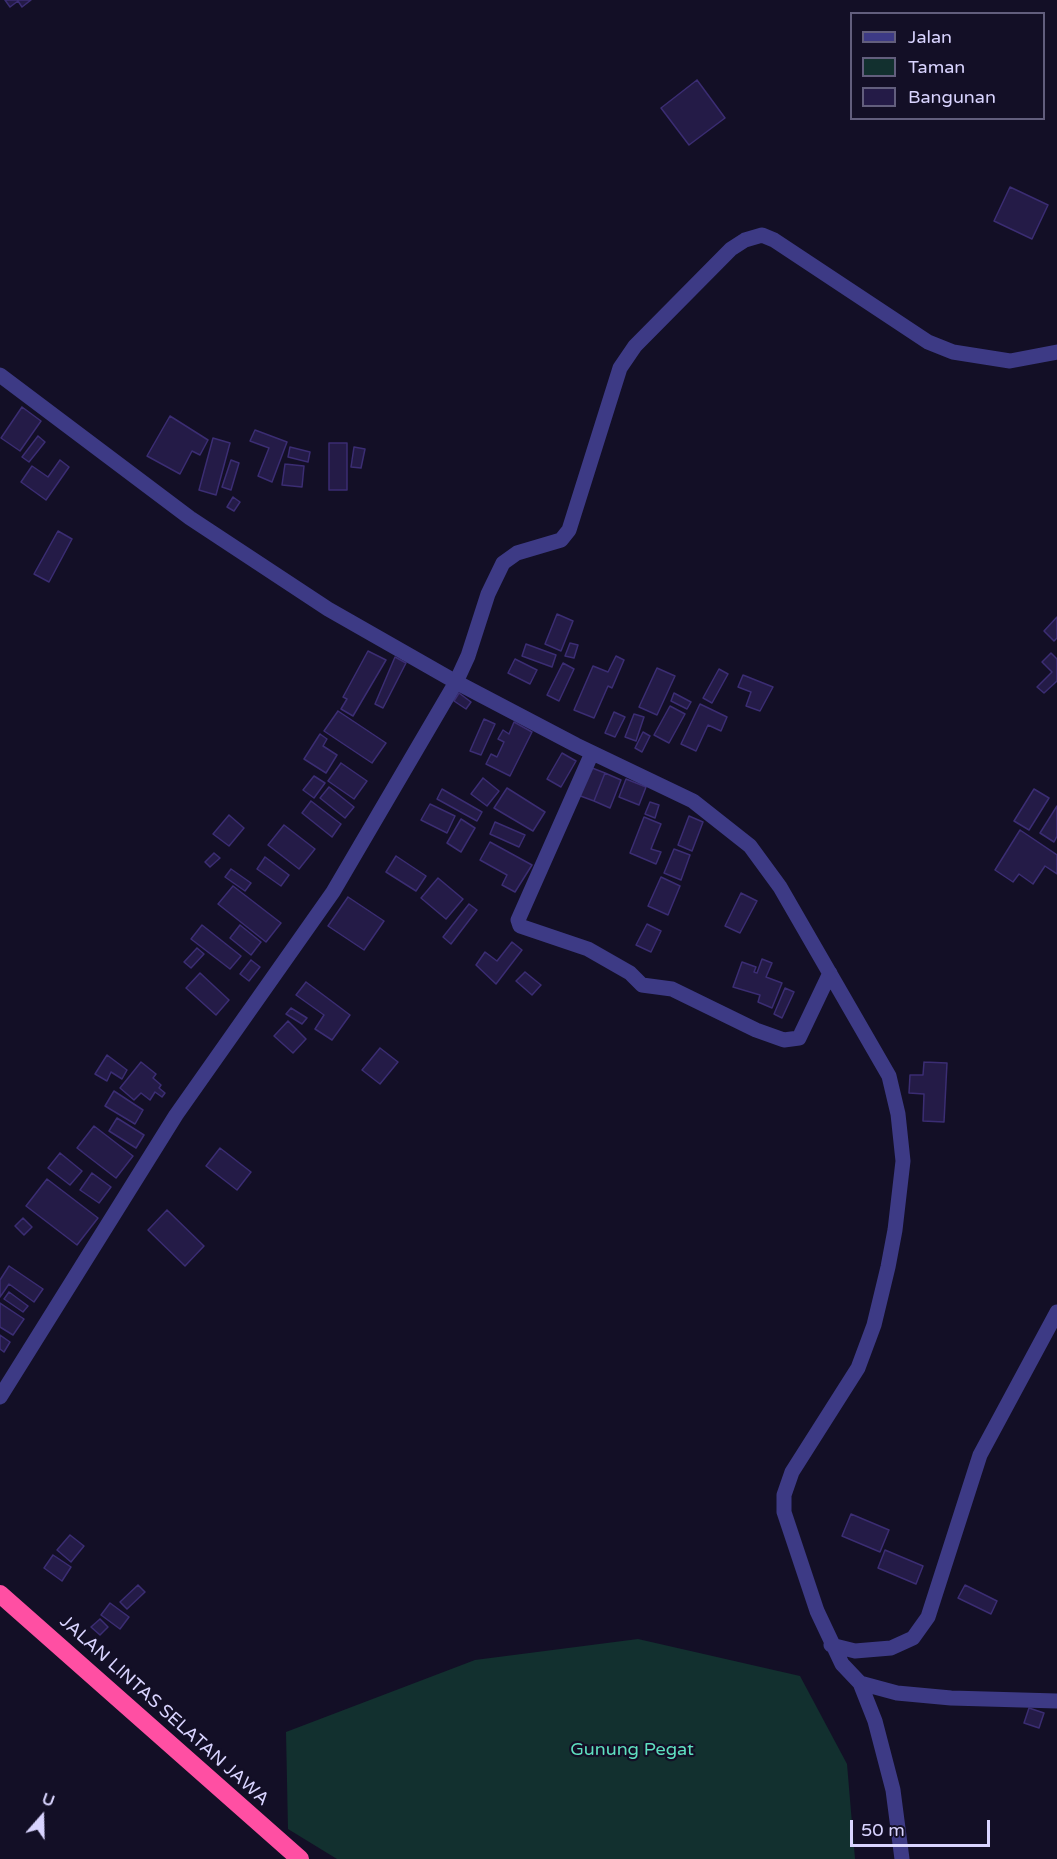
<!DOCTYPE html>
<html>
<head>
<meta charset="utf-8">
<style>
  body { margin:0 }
  #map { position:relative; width:1057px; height:1859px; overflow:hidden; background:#130f26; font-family:"Varela Round",sans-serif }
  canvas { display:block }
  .legend { position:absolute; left:850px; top:12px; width:195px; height:108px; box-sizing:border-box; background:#130f26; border:2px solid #625e7d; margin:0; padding:8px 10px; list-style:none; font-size:18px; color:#d9d4ff }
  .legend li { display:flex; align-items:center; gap:12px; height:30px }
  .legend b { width:30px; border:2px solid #625e7d }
  .north { position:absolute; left:12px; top:1787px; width:60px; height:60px; -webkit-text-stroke:4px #130f26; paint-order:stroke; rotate:20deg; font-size:16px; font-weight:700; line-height:24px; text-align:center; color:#d9d4ff }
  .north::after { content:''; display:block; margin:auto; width:21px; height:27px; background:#d9d4ff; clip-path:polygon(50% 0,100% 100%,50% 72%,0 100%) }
  .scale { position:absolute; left:850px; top:1820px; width:140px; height:27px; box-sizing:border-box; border:3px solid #d9d4ff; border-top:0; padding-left:8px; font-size:18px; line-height:21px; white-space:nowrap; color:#d9d4ff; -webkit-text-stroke:4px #130f26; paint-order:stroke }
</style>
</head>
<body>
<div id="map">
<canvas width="1057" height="1859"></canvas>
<ul class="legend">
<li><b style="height:8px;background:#3d3a85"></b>Jalan</li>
<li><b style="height:16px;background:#12302f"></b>Taman</li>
<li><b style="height:16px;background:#241b47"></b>Bangunan</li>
</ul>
<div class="north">U</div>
<div class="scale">50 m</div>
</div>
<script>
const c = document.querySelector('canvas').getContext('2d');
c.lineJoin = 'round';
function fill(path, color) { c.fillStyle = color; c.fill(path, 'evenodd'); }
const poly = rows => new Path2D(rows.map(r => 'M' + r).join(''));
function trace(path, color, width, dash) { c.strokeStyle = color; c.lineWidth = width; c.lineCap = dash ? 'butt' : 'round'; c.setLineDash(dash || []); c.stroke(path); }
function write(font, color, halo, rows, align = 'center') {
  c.font = font + ' "Varela Round",sans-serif'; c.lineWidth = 4.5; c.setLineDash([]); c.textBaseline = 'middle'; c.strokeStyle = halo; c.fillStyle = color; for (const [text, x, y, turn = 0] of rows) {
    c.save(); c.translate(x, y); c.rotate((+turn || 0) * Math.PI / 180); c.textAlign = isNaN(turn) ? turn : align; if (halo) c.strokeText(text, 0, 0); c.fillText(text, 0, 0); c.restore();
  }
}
fill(poly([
  [638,1639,800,1676,847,1764,855,1859,337,1859,288,1829,286,1732,475,1660]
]), '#12302f');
const building = poly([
  [5,0,31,0,22,7,18,1,10,7,5,0],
  [697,80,725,118,689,145,661,108,697,80],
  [1010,187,1048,205,1032,239,994,221,1010,187],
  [22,407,41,421,20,451,1,438,22,407],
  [170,416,208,440,200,455,192,451,180,474,147,456,170,416],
  [255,430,287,442,272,482,258,476,269,448,250,441,255,430],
  [38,436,45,442,29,462,22,457,38,436],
  [213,438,230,443,216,495,199,490,213,438],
  [329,443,347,443,347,490,329,490,329,443],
  [290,447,310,452,308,462,288,457,290,447],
  [354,447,365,449,361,468,351,467,354,447],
  [60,460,69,467,46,500,21,482,32,466,48,477,60,460],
  [231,460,239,463,231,490,222,487,231,460],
  [285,464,304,466,302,487,282,485,285,464],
  [233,497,240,502,234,511,227,507,233,497],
  [58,531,72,539,49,582,34,574,58,531],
  [557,614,573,621,561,651,545,644,557,614],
  [1057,617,1057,638,1054,641,1044,631,1057,617],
  [570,643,578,645,574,658,565,656,570,643],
  [526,644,556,655,552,667,522,656,526,644],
  [368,651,386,660,353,716,341,709,347,699,343,697,368,651],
  [1051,653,1057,659,1057,681,1044,693,1037,687,1052,672,1042,662,1051,653],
  [616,656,624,660,612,688,608,686,594,718,574,710,593,666,608,672,616,656],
  [395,657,406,663,383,708,375,704,395,657],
  [515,659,537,670,530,684,508,673,515,659],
  [563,663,574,669,559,701,547,695,563,663],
  [657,668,675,676,657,715,639,707,657,668],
  [719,669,728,674,712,703,703,698,719,669],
  [743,675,773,687,760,711,746,706,751,692,738,687,743,675],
  [459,693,471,702,466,709,454,701,459,693],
  [674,693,691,702,687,709,671,701,674,693],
  [700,704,727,717,721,731,708,725,696,751,681,744,700,704],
  [670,706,685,714,669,743,654,735,670,706],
  [338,711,386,743,372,763,324,731,338,711],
  [614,712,625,717,615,737,605,733,614,712],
  [634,714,644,717,636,741,625,737,634,714],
  [484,719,495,724,481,755,470,751,484,719],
  [514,722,532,732,510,776,486,764,491,754,497,757,504,742,498,739,503,730,509,734,514,722],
  [643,732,650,736,642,752,635,748,643,732],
  [320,734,327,739,323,746,337,755,326,773,304,759,320,734],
  [562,753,576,761,561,787,547,779,562,753],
  [341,763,367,781,354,799,328,781,341,763],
  [587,766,605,773,594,801,575,794,587,766],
  [605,773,621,780,610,808,594,801,605,773],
  [314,776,325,783,314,798,303,790,314,776],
  [483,778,499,791,487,806,471,794,483,778],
  [626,779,646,787,639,805,619,797,626,779],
  [329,787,354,807,345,818,320,798,329,787],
  [507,788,545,812,533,831,494,808,507,788],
  [442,789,482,812,477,821,437,799,442,789],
  [1034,789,1049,798,1029,830,1014,821,1034,789],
  [311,801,341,824,332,837,302,813,311,801],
  [650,802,659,805,655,818,645,814,650,802],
  [430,804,455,816,447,833,421,820,430,804],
  [1057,806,1057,836,1054,842,1040,833,1057,806],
  [229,815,244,828,229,846,213,834,229,815],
  [689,816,703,822,692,851,678,845,689,816],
  [644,817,661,824,651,849,661,852,656,864,630,853,644,817],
  [461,819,475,828,461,852,447,843,461,819],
  [495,822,525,835,519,847,490,834,495,822],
  [284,825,315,849,299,869,268,845,284,825],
  [1020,830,1057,855,1057,874,1045,866,1033,884,1019,874,1013,882,995,870,1020,830],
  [490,842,532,865,515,892,502,885,507,875,480,860,490,842],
  [674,849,690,855,681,880,664,873,674,849],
  [214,853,220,858,210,867,205,862,214,853],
  [396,856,426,876,416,891,386,872,396,856],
  [265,857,289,875,281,886,257,869,265,857],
  [231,869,251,883,245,891,225,877,231,869],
  [661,877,680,886,668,915,648,906,661,877],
  [438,878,463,899,446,919,421,898,438,878],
  [233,886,281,923,266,942,218,904,233,886],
  [741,893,757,901,740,933,725,926,741,893],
  [348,897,384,921,364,950,328,926,348,897],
  [469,904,477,910,451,944,443,937,469,904],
  [647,924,661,931,651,952,636,945,647,924],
  [202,925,241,956,230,969,191,939,202,925],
  [240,925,261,942,251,955,230,938,240,925],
  [512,942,522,950,496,984,476,965,485,952,497,961,512,942],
  [197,948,204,954,191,968,184,962,197,948],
  [762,959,772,963,766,977,782,983,772,1008,758,1002,760,995,733,987,742,962,756,967,754,972,757,973,762,959],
  [251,960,260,967,249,981,240,974,251,960],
  [525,972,541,985,532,995,516,981,525,972],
  [200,973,229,1000,216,1015,186,988,200,973],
  [306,982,350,1015,332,1040,315,1029,324,1015,296,995,306,982],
  [785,988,794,992,782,1018,774,1014,785,988],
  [291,1008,307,1018,302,1024,286,1014,291,1008],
  [288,1021,306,1039,293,1053,274,1036,288,1021],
  [380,1048,398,1062,380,1084,362,1070,380,1048],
  [107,1055,127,1070,122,1079,111,1072,107,1081,95,1074,107,1055],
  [141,1062,156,1074,153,1078,161,1085,159,1088,165,1093,162,1097,155,1092,150,1100,141,1093,134,1100,120,1088,141,1062],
  [924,1062,947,1063,944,1122,923,1121,924,1094,909,1093,910,1075,923,1075,924,1062],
  [114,1091,143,1110,135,1124,105,1106,114,1091],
  [117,1118,144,1135,136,1148,109,1131,117,1118],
  [94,1126,133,1156,116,1178,77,1148,94,1126],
  [220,1148,251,1172,237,1190,206,1166,220,1148],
  [60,1153,82,1171,70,1185,48,1168,60,1153],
  [92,1173,111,1187,99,1203,80,1190,92,1173],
  [47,1179,98,1218,77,1245,26,1206,47,1179],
  [167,1210,204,1246,185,1266,148,1230,167,1210],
  [23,1218,32,1227,24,1235,15,1226,23,1218],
  [9,1266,43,1289,34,1302,9,1284,0,1297,0,1280,9,1266],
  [9,1292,28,1306,23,1312,4,1299,9,1292],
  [0,1303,24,1319,13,1335,0,1327,0,1303],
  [0,1335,10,1342,4,1352,0,1349,0,1335],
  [851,1514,889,1530,880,1552,842,1536,851,1514],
  [70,1535,84,1546,71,1562,57,1550,70,1535],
  [885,1550,923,1566,916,1584,878,1568,885,1550],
  [53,1555,71,1567,62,1581,44,1568,53,1555],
  [138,1585,145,1592,127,1609,120,1602,138,1585],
  [965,1585,997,1601,991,1614,958,1598,965,1585],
  [110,1603,129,1617,120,1629,101,1615,110,1603],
  [100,1619,108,1627,100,1635,91,1627,100,1619],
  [1029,1708,1044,1713,1039,1728,1024,1723,1029,1708]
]);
fill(building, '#241b47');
trace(building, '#3b2d73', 1.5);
trace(poly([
  [0,375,190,518,328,609,456,682,576,745,693,801,750,846,780,887,889,1076,898,1114,903,1161,895,1230,888,1267,874,1325,858,1368,792,1472,784,1495,784,1512,817,1611,842,1664,860,1683,897,1693,951,1698,1057,1701],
  [592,753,518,920,520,926,588,949,630,973,642,985,672,989,756,1030,784,1040,799,1038,830,973],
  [0,1397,176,1115,333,892,456,682,468,656,488,594,503,563,517,553,561,540,569,530,620,368,635,346,731,249,745,240,762,235,774,240,928,342,953,352,1010,361,1057,352],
  [831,1645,855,1651,891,1648,913,1638,928,1617,980,1455,1057,1312],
  [860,1683,875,1721,893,1790,902,1859]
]), '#3d3a85', 15);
trace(poly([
  [0,1594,300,1859]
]), '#ff4fa3', 18);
write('18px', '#d9d4ff', '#130f26', [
  ["JALAN LINTAS SELATAN JAWA",164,1711,42]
]);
write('18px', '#5fe0c0', '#130f26', [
  ["Gunung Pegat",632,1750]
]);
</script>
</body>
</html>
